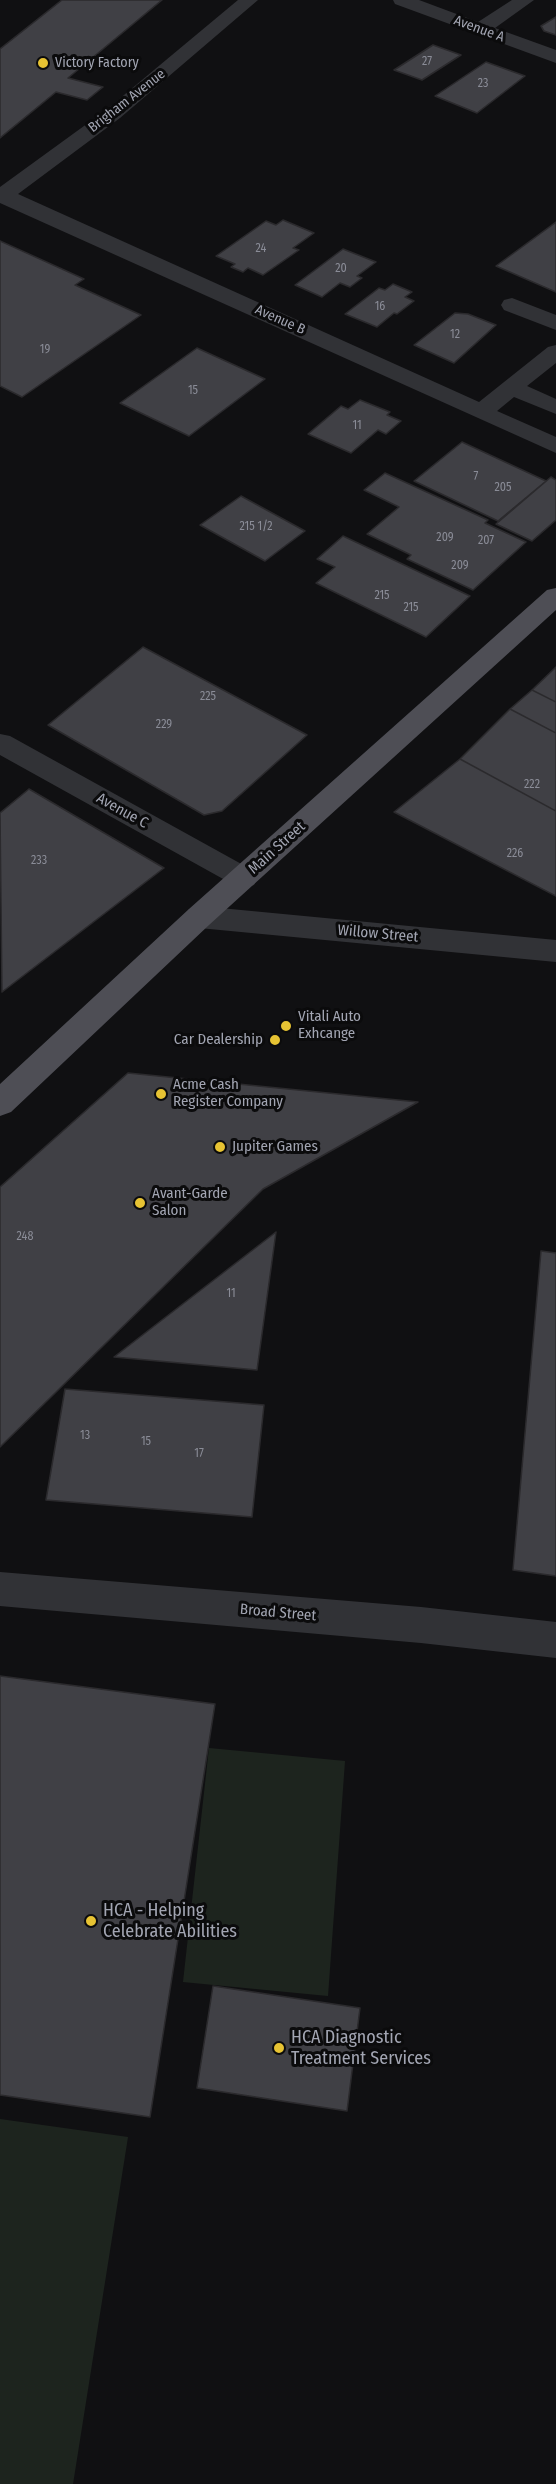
<!DOCTYPE html>
<html>
<head>
<meta charset="utf-8">
<style>
  body { margin:0 }
  canvas { display:block; background:#101012 }
</style>
</head>
<body>
<canvas width="556" height="2484"></canvas>
<script>
const c = document.querySelector('canvas').getContext('2d');
c.lineJoin = 'round';
function fill(path, color) { c.fillStyle = color; c.fill(path, 'evenodd'); }
const poly = rows => new Path2D(rows.map(r => 'M' + r).join(''));
function trace(path, color, width, dash) { c.strokeStyle = color; c.lineWidth = width; c.lineCap = dash ? 'butt' : 'round'; c.setLineDash(dash || []); c.stroke(path); }
function write(font, color, halo, rows, align = 'center') {
  c.font = font + ' "Fira Sans Condensed",sans-serif'; c.lineWidth = 6; c.setLineDash([]); c.textBaseline = 'middle'; c.strokeStyle = halo; c.fillStyle = color; for (const [text, x, y, turn = 0] of rows) {
    c.save(); c.translate(x, y); c.rotate((+turn || 0) * Math.PI / 180); c.textAlign = isNaN(turn) ? turn : align; if (halo) c.strokeText(text, 0, 0); c.fillText(text, 0, 0); c.restore();
  }
}
fill(poly([
  [209,1748,345,1761,328,1996,183,1982],
  [0,2119,128,2137,73,2484,0,2484]
]), '#1d241e');
const building = poly([
  [62,0,162,0,68,78,103,87,87,100,56,92,0,138,0,49,62,0],
  [556,17,556,35,544,31,541,26,556,17],
  [433,45,461,55,422,80,394,70,433,45],
  [486,62,525,76,477,113,435,96,486,62],
  [283,220,314,233,293,248,299,250,263,275,248,268,243,272,231,267,235,264,216,256,266,221,276,225,283,220],
  [556,222,556,292,496,266,556,222],
  [0,241,84,279,75,285,141,315,22,397,0,386,0,241],
  [343,249,376,262,357,276,362,278,350,287,340,283,322,297,295,285,343,249],
  [393,284,412,292,405,297,414,301,397,314,394,313,377,327,345,314,379,288,385,290,393,284],
  [455,313,468,314,496,325,454,363,414,345,455,313],
  [197,348,265,379,189,436,120,403,197,348],
  [360,400,390,412,387,415,401,421,386,434,378,430,351,453,308,434,341,406,348,409,360,400],
  [462,442,546,481,498,521,414,481,462,442],
  [385,473,488,520,485,523,526,542,473,590,407,559,411,555,367,534,399,507,364,490,385,473],
  [551,477,556,480,556,520,532,541,496,524,551,477],
  [241,496,305,531,265,561,200,525,241,496],
  [343,536,470,596,426,637,316,583,335,567,317,559,343,536],
  [143,647,307,735,222,811,204,815,48,725,143,647],
  [556,667,556,702,532,690,556,667],
  [532,690,556,702,556,733,510,709,532,690],
  [510,709,556,733,556,811,460,759,510,709],
  [460,759,556,811,556,896,394,812,460,759],
  [29,789,164,868,2,992,0,813,29,789],
  [128,1073,418,1102,263,1189,0,1447,0,1187,128,1073],
  [276,1232,257,1370,114,1357,276,1232],
  [541,1251,556,1253,556,1576,513,1570,541,1251],
  [65,1389,264,1405,252,1517,46,1500,65,1389],
  [0,1676,215,1704,150,2117,0,2095,0,1676],
  [213,1986,360,2008,347,2111,197,2088,213,1986]
]);
fill(building, '#404045');
trace(building, '#2b2a2d', 1.5);
fill(poly([
  [238,0,258,0,120,118,18,194,479,402,548,347,556,345,556,363,527,386,556,399,556,414,514,397,497,411,556,437,556,453,0,203,0,187,106,110,238,0],
  [393,0,419,0,478,22,512,0,534,0,495,28,556,50,556,63,395,4,393,0],
  [512,298,556,315,556,330,504,310,501,305,504,300,512,298],
  [0,734,10,736,254,871,258,878,254,885,244,888,234,885,0,755,0,734],
  [199,906,556,940,556,962,199,928,189,925,184,917,189,909,199,906],
  [0,1572,421,1607,556,1622,556,1658,421,1643,0,1606,0,1572]
]), '#313236');
fill(poly([
  [556,588,556,610,209,925,11,1112,0,1116,0,1084,189,909,547,590,556,588]
]), '#4e4e55');
for (const [x, y, r, color] of [
  [43,63,6,"#e7c333"],
  [286,1026,6,"#e7c333"],
  [275,1040,6,"#e7c333"],
  [161,1094,6,"#e7c333"],
  [220,1147,6,"#e7c333"],
  [140,1203,6,"#e7c333"],
  [91,1921,6,"#e7c333"],
  [279,2048,6,"#e7c333"]
]) { const dot = new Path2D(); dot.arc(x, y, r, 0, 2 * Math.PI); c.fillStyle = color; c.fill(dot); trace(dot, '#0b0b0c', 2); }
write('12px', '#8a8c97', null, [
  ["27",427,62],
  ["23",483,84],
  ["24",261,249],
  ["20",341,269],
  ["16",380,307],
  ["12",455,335],
  ["19",45,350],
  ["15",193,391],
  ["11",357,426],
  ["7",476,477],
  ["205",503,488],
  ["215 1/2",256,527],
  ["209",445,538],
  ["207",486,541],
  ["209",460,566],
  ["215",382,596],
  ["215",411,608],
  ["225",208,697],
  ["229",164,725],
  ["222",532,785],
  ["226",515,854],
  ["233",39,861],
  ["248",25,1237],
  ["11",231,1294],
  ["13",85,1436],
  ["15",146,1442],
  ["17",199,1454]
]);
write('14px', '#a2a5b2', '#0b0b0c', [
  ["Avenue A",479,29,20],
  ["Brigham Avenue",127,101,-38],
  ["Avenue B",280,320,24]
]);
write('14px', '#a2a5b2', '#0b0b0c', [
  ["Victory Factory",55,63]
], 'left');
write('15px', '#a2a5b2', '#0b0b0c', [
  ["Avenue C",122,811,29],
  ["Main Street",277,848,-42],
  ["Willow Street",378,934,5],
  ["Broad Street",278,1613,5]
]);
write('15px', '#a2a5b2', '#0b0b0c', [
  ["Vitali Auto",298,1017],
  ["Exhcange",298,1034],
  ["Car Dealership",263,1040,"right"],
  ["Acme Cash",173,1085],
  ["Register Company",173,1102],
  ["Jupiter Games",232,1147],
  ["Avant-Garde",152,1194],
  ["Salon",152,1211]
], 'left');
write('18px', '#a2a5b2', '#0b0b0c', [
  ["HCA - Helping",103,1911],
  ["Celebrate Abilities",103,1932],
  ["HCA Diagnostic",291,2038],
  ["Treatment Services",291,2059]
], 'left');
</script>
</body>
</html>
